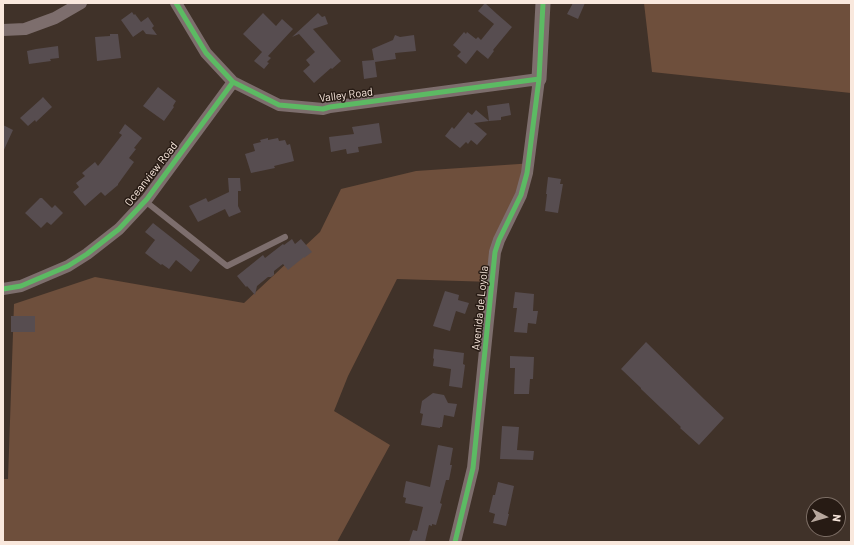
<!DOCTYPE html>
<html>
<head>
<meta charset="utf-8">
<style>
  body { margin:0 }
  #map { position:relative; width:854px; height:545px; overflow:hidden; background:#403229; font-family:Barlow,sans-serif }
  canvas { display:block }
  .frame { position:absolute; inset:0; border:4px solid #f9e8dd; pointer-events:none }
  .north { position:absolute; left:806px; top:497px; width:40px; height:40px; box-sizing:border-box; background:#271b14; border:1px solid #7b6d64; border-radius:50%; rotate:96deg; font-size:11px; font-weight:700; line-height:16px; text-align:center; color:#f9e8dd }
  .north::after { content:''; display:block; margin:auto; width:14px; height:18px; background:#b8a89e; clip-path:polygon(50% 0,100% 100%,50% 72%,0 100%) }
</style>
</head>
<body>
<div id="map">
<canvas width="854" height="545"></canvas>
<div class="frame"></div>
<div class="north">N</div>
</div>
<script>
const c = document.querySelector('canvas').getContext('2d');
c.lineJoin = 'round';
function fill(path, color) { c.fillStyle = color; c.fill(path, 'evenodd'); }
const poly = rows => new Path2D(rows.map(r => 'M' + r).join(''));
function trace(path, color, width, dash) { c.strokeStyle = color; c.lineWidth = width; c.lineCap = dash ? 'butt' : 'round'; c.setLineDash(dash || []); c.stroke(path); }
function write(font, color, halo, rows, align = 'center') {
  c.font = font + ' Barlow,sans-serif'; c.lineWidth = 3; c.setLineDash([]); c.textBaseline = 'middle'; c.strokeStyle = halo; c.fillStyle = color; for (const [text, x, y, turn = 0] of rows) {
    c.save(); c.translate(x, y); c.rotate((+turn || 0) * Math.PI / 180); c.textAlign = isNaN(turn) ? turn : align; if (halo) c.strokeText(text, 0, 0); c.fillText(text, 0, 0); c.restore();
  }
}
fill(poly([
  [644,3,851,3,851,93,652,72],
  [534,163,519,198,499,240,493,282,397,279,348,376,334,411,390,445,337,542,3,542,3,479,8,479,14,304,95,277,244,303,320,232,341,189,416,171]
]), '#6e4f3c');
fill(poly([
  [485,3,497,14,512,27,493,50,494,51,488,59,477,50,466,64,457,56,461,52,453,45,464,32,466,34,467,32,476,39,478,37,481,40,494,24,478,11],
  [573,3,585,3,578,19,567,14],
  [132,12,134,15,135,14,141,22,148,17,154,26,152,28,157,35,146,34,143,30,133,37,121,20],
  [263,13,276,26,282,19,293,29,268,56,271,58,267,62,269,63,264,69,254,61,262,52,243,34],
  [318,13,322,17,325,16,328,24,313,29,341,61,332,69,331,68,314,83,303,71,310,65,306,60,315,52,299,34,292,37],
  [110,34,118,34,121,58,97,61,95,37,110,36],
  [395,35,400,37,414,35,416,51,395,53,396,59,375,62,377,77,364,79,362,61,374,60,372,49,393,40],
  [58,46,59,58,50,59,51,61,29,64,27,51,36,49],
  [158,87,176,101,173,106,174,107,164,121,143,106],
  [43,97,52,107,36,122,35,120,28,126,20,118,40,100],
  [509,103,511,115,501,117,501,120,489,121,487,106],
  [476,110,489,121,474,123,487,134,477,145,471,140,468,144,466,142,460,148,445,136,452,127,454,129,468,112,472,115],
  [379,123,382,143,358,147,359,152,347,154,346,149,331,152,329,137,354,134,352,127],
  [125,124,142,138,134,148,136,149,129,158,134,162,118,184,118,185,105,196,101,192,85,206,73,192,79,187,76,183,85,176,82,173,95,162,98,166,122,135,119,133],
  [3,125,13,130,3,152],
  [268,138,268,140,278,138,279,141,285,140,287,145,290,144,294,161,274,166,275,168,251,173,245,154,255,151,253,144,261,142,260,140],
  [548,177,561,179,560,184,563,184,558,213,545,211,547,194,546,194],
  [228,178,240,178,241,191,238,191,238,206,241,212,229,217,225,209,198,222,189,206,206,198,208,202,229,192],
  [40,198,42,198,52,208,55,205,63,213,51,225,47,222,41,228,25,213],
  [153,223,200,260,191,272,176,260,169,269,162,264,161,265,145,253,155,240,145,232],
  [292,239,295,244,301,239,312,252,304,258,304,257,288,270,283,264,274,271,274,275,271,277,268,277,257,286,255,295,247,286,246,287,237,276,263,255,265,258,283,244,284,245],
  [445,291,459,295,458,300,469,303,465,314,456,311,450,331,433,326],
  [515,292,534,294,533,311,538,311,536,324,528,323,527,333,514,332,517,308,513,308],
  [11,316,35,316,35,332,11,332],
  [646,342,704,399,724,418,699,445,680,428,681,427,641,389,641,388,621,369],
  [434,349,464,353,463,364,465,365,462,388,449,386,451,369,433,366,434,359,433,358],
  [510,356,534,357,533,379,530,379,529,394,514,394,515,368,510,368],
  [433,393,444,395,448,403,457,404,454,417,444,415,442,427,440,427,440,428,421,425,423,414,420,413,422,401],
  [502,426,519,427,517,450,534,451,533,460,500,459],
  [438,445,453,448,450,465,452,465,449,480,446,480,440,503,442,504,436,525,432,524,432,526,429,525,425,542,409,542,413,530,417,531,423,507,405,503,406,498,403,497,404,491,406,481,430,487],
  [498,482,514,486,508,514,509,514,506,526,493,523,495,514,489,512,493,495,495,495]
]), '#574d50');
trace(poly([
  [145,201,227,266,285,237]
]), '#7d6e6d', 6);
trace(poly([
  [176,3,206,53,233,82,279,105,323,109,330,107,539,79,527,173,521,195,499,240,495,252,473,468,455,542],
  [3,30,25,29,55,18,81,3],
  [3,289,21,286,68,266,87,254,119,229,147,199,233,82]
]), '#7d6e6d', 12);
trace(poly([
  [539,79,543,3]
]), '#7d6e6d', 15);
trace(poly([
  [176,3,206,53,233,82,279,105,323,109,330,107,539,79],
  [3,289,21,286,68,266,87,254,119,229,147,199,233,82],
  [455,542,473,468,495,252,499,240,521,195,527,173,539,79,543,3]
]), '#5cba63', 5);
write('11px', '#f9e8dd', '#271b14', [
  ["Valley Road",346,95,-7],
  ["Oceanview Road",151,174,-52],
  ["Avenida de Loyola",480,308,-84]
]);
</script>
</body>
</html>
